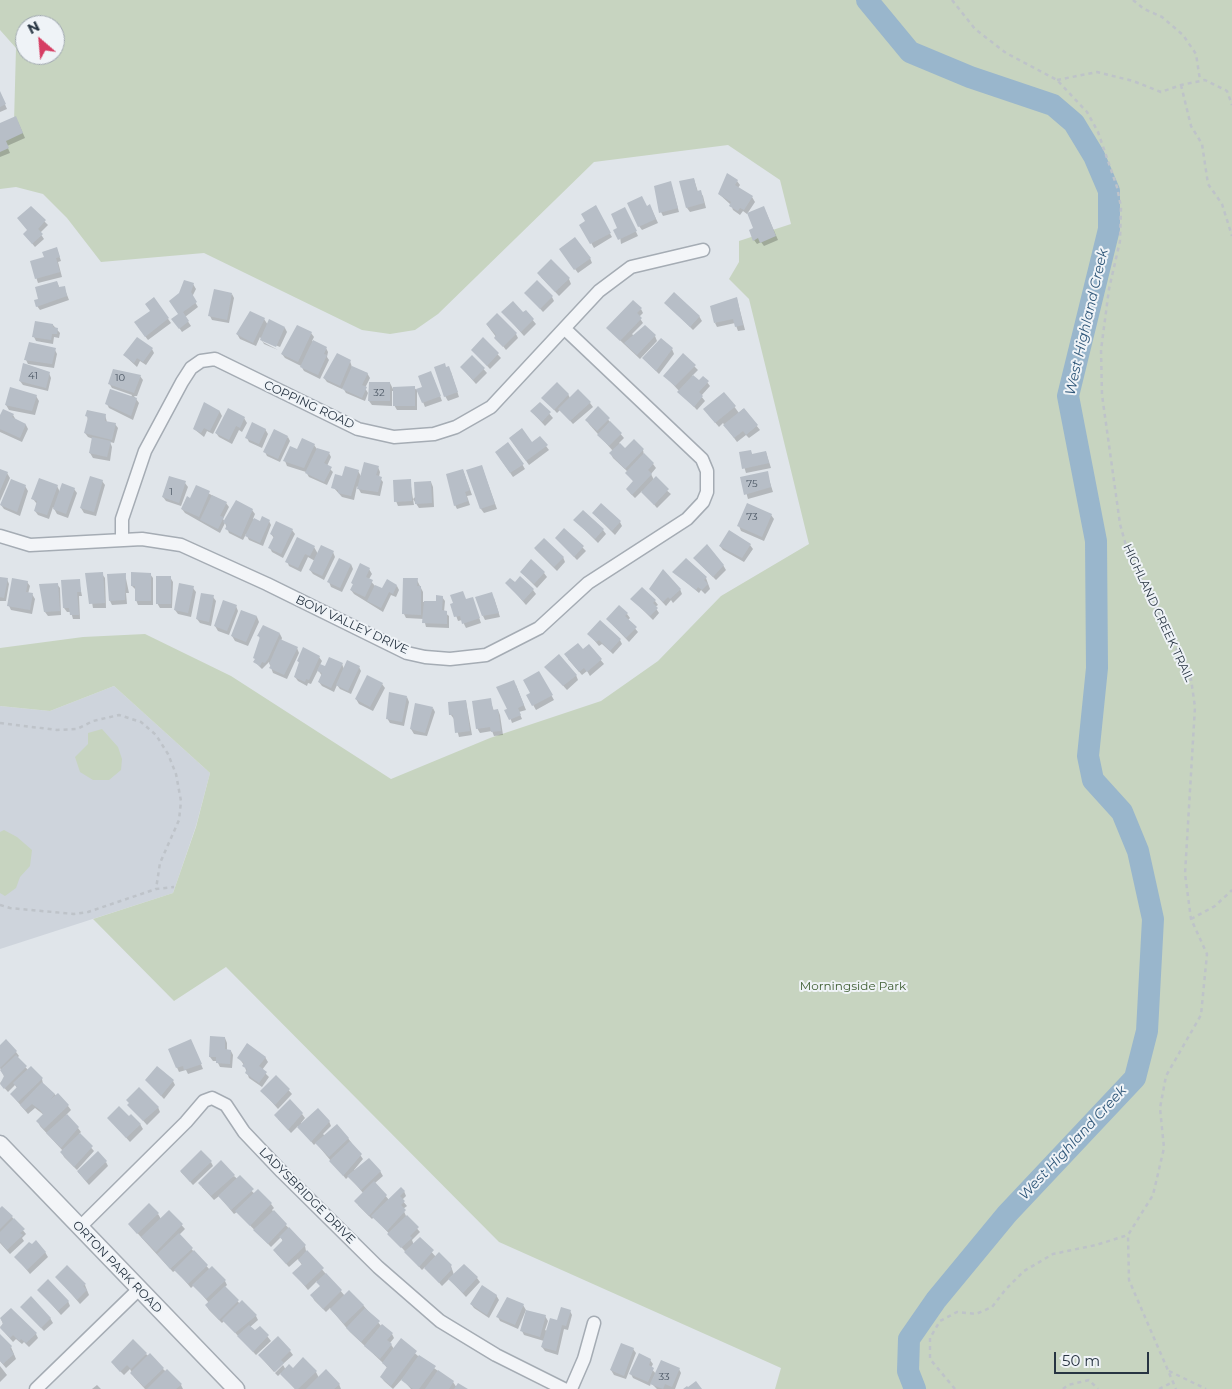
<!DOCTYPE html>
<html>
<head>
<meta charset="utf-8">
<style>
  body { margin:0 }
  #map { position:relative; width:1232px; height:1389px; overflow:hidden; background:#e0e5ea; font-family:Montserrat,sans-serif }
  canvas { display:block }
  .north { position:absolute; left:15px; top:15px; width:50px; height:50px; box-sizing:border-box; background:#eff3f7; border:1px solid #9fa7af; border-radius:50%; rotate:333deg; font-size:14px; font-weight:700; line-height:20px; text-align:center; color:#273442 }
  .north::after { content:''; display:block; margin:auto; width:18px; height:22px; background:#d63d63; clip-path:polygon(50% 0,100% 100%,50% 72%,0 100%) }
  .scale { position:absolute; left:1054px; top:1352px; width:95px; height:22px; box-sizing:border-box; border:2px solid #273442; border-top:0; padding-left:6px; font-size:15px; line-height:18px; white-space:nowrap; color:#273442; -webkit-text-stroke:4px #eff3f7; paint-order:stroke }
</style>
</head>
<body>
<div id="map">
<canvas width="1232" height="1389"></canvas>
<div class="north">N</div>
<div class="scale">50 m</div>
</div>
<script>
const c = document.querySelector('canvas').getContext('2d');
c.lineJoin = 'round';
function fill(path, color) { c.fillStyle = color; c.fill(path, 'evenodd'); }
const poly = rows => new Path2D(rows.map(r => 'M' + r).join(''));
function trace(path, color, width, dash) { c.strokeStyle = color; c.lineWidth = width; c.lineCap = dash ? 'butt' : 'round'; c.setLineDash(dash || []); c.stroke(path); }
function write(font, color, halo, rows, align = 'center') {
  c.font = font + ' Montserrat,sans-serif'; c.lineWidth = 4; c.setLineDash([]); c.textBaseline = 'middle'; c.strokeStyle = halo; c.fillStyle = color; for (const [text, x, y, turn = 0] of rows) {
    c.save(); c.translate(x, y); c.rotate((+turn || 0) * Math.PI / 180); c.textAlign = isNaN(turn) ? turn : align; if (halo) c.strokeText(text, 0, 0); c.fillText(text, 0, 0); c.restore();
  }
}
fill(poly([
  [114,686,210,773,196,826,173,893,0,949,0,706,50,711]
]), '#ced4dc');
fill(poly([
  [0,0,1232,0,1232,1389,775,1389,781,1368,499,1242,226,967,174,1001,93,919,173,893,196,827,210,773,114,686,50,711,0,706,0,648,83,637,145,634,231,676,391,779,490,738,601,701,658,661,721,596,809,544,749,299,729,279,739,262,739,241,791,224,780,180,728,145,594,162,438,314,415,330,390,334,362,330,204,253,101,262,67,218,43,194,16,187,0,189,0,144,14,122,16,48,0,30],
  [25,25,55,25,55,55,25,55],
  [102,729,118,747,122,759,121,770,109,780,93,780,80,772,75,757,88,744,88,733],
  [4,830,17,837,32,850,30,866,20,877,16,888,5,896,0,893,0,832]
]), '#c7d4c0');
fill(poly([
  [0,93,7,109,0,112],
  [18,122,25,138,7,146,10,153,0,157,0,124],
  [694,179,698,192,700,191,703,196,706,208,690,212,687,208],
  [737,181,740,185,738,188,752,197,755,202,747,214,743,211,740,215,733,210,731,205,719,194],
  [672,187,679,212,663,216,661,212],
  [595,207,612,237,594,248,581,225,587,222],
  [646,207,652,210,658,223,642,230,639,226],
  [31,208,48,225,40,233,44,239,35,247,24,234,28,230],
  [766,212,778,240,764,246,761,242,757,244,754,240,755,229],
  [627,213,638,236,621,244,619,229],
  [57,249,61,261,58,262,62,277,38,283,31,262,45,258],
  [563,253,590,258,592,263,578,273],
  [541,277,569,279,571,284,559,296],
  [57,282,60,289,64,287,69,300,40,310,37,306],
  [193,284,196,289,192,297,198,307,185,317,191,326,182,332,176,323],
  [526,293,552,297,554,301,543,312],
  [232,294,234,298,229,323,212,320,210,316],
  [154,299,171,323,148,340,138,327,151,312],
  [737,299,745,330,738,331,735,323,717,327,715,323],
  [666,303,699,316,702,321,693,330],
  [641,309,643,313,639,317,643,323,632,334,635,337,655,336,657,341,640,359,608,329],
  [503,312,523,314,526,312,536,324,524,336],
  [264,319,268,325,285,328,287,332,280,347,263,340,263,342,278,350,264,344,260,337,256,346,240,339,237,334],
  [53,325,60,333,59,338,54,337,53,344,36,341,34,337],
  [487,325,516,334,518,338,506,350],
  [311,333,314,337,312,341,326,348,328,352,327,357,329,360,320,379,304,371,301,366,285,358,282,354],
  [483,339,501,358,490,369,472,350],
  [152,349,154,353,146,365,140,361,137,367,124,355],
  [672,349,674,354,659,374,644,359],
  [55,350,57,354,54,368,28,364,26,360],
  [683,355,698,370,692,376,699,382,703,377,710,386,701,396,705,401,697,410,665,376],
  [472,356,487,373,476,384,461,367],
  [350,361,352,367,367,373,370,378,365,388,368,393,365,401,346,393,343,388,342,389,327,382,324,378],
  [447,368,451,372,459,397,448,401,445,396],
  [49,373,51,378,48,391,23,385,20,381],
  [140,376,143,380,137,396,134,396,139,403,133,420,109,408,107,404,131,397,132,395,112,388,109,383],
  [433,377,442,401,425,407,418,390,424,388],
  [390,383,394,391,392,391,392,406,372,405,369,401],
  [414,388,417,390,417,410,397,410,394,405],
  [724,393,739,413,743,409,760,430,749,438,746,435,737,442,723,423,719,427,707,413],
  [568,394,570,398,590,403,593,407,573,424,560,410,557,413,543,398],
  [36,396,39,401,35,415,9,410,6,405],
  [540,403,553,418,545,426,532,412],
  [205,404,220,412,222,416,213,434,207,431,204,437,194,429],
  [598,408,624,438,619,443,625,450,643,450,644,455,653,464,656,468,651,474,654,480,671,494,657,508,642,491,635,498,630,493,628,489,634,482,627,474,628,472,613,458,611,454,613,451,589,424,587,420],
  [228,410,244,418,247,423,242,432,239,430,232,444,219,437,216,433],
  [13,415,16,420,26,425,28,429,22,442,0,432,0,418],
  [105,415,107,422,115,424,118,428,114,443,110,442,112,447,110,461,93,458,90,453,93,439,88,437,85,433,88,420,87,416],
  [265,429,268,434,262,448,249,442,247,438],
  [288,437,290,441,280,462,267,456,265,452],
  [513,443,546,446,549,450,529,465],
  [314,445,317,449,329,453,331,457,327,466,333,472,327,485,309,477,306,472,287,466,285,461,298,451],
  [750,451,753,455,766,452,771,468,746,473,740,453],
  [499,457,522,464,525,469,513,477],
  [378,467,380,472,379,477,383,482,380,496,361,493,357,486,354,500,342,497,333,487,343,478,358,471,362,478],
  [482,467,497,509,484,513,481,509],
  [0,470,7,473,10,478,0,501],
  [463,470,472,495,467,496,470,505,457,509,455,505],
  [767,473,773,492,748,499,742,478],
  [410,480,413,499,431,482,433,487,434,507,419,508,413,499,414,505,398,506,396,501],
  [102,481,105,485,96,516,84,513,81,508],
  [185,483,188,487,181,506,166,501,163,497],
  [25,486,28,491,20,516,4,509,1,505],
  [57,486,60,492,74,489,77,493,68,518,57,514,53,507,49,519,38,515,35,511,37,504,33,499],
  [197,487,226,503,229,507,223,519,225,522,252,510,255,514,253,519,261,523,269,521,271,525,263,546,249,540,246,534,243,540,229,533,225,523,220,533,185,513,182,509,191,499],
  [593,513,620,522,622,526,615,535],
  [771,515,774,519,764,541,741,531,739,526],
  [575,520,603,530,606,534,598,543],
  [564,529,586,551,577,560,556,538],
  [292,530,295,534,283,558,272,552,270,548,274,538,271,534],
  [750,545,753,549,744,562,723,550,720,546],
  [314,547,318,554,333,552,335,557,324,580,313,574,310,570,315,561,308,557,301,572,289,566,287,561],
  [535,549,563,557,565,562,557,571],
  [695,559,723,565,726,570,716,580],
  [351,564,353,569,342,592,331,587,329,582],
  [369,569,372,574,369,579,375,586,383,590,397,586,399,590,396,597,391,595,383,612,354,594,351,590,354,585,352,583],
  [521,572,544,573,547,577,537,588],
  [674,572,706,578,710,589,705,594,701,590,699,593],
  [87,574,102,574,105,578,106,608,93,608],
  [125,574,129,593,126,593,127,604,112,605,110,601],
  [150,574,153,578,153,605,138,605,136,600,136,590,132,586],
  [170,577,173,582,172,608,160,608,157,603],
  [0,578,7,579,9,584,6,601,0,601,0,603],
  [417,580,423,592,423,602,437,602,442,597,445,601,444,612,449,616,449,628,426,627,424,619,406,618,404,614],
  [79,581,82,596,79,596,80,619,73,619,71,612,67,612,64,608],
  [27,582,30,586,28,594,32,594,35,599,32,614,11,610,9,606],
  [507,583,533,590,536,594,526,605],
  [57,584,60,588,61,615,48,616,45,612],
  [193,588,196,592,191,617,178,614,175,610],
  [650,589,680,589,682,594,673,603,671,600,666,606],
  [213,597,216,601,211,626,200,623,197,619],
  [494,598,500,617,485,620,483,616],
  [632,599,655,601,658,605,655,607,659,613,653,620],
  [466,600,474,603,481,623,466,628,462,620,458,621,452,604],
  [236,606,238,611,229,635,218,631,215,626],
  [619,606,627,614,630,618,628,620,638,632,629,642,607,619],
  [242,612,257,617,259,622,248,646,235,641,232,636],
  [280,634,282,638,281,641,297,648,299,653,287,679,273,673,269,662,262,669,255,662,260,639,259,636],
  [589,634,620,640,622,644,613,654,602,644,599,646],
  [589,646,604,664,590,676,587,671,582,675,568,659],
  [319,657,322,661,320,665,326,668,342,664,344,669,359,667,361,671,351,694,340,689,337,685,334,692,322,686,319,682,322,676,318,670,311,684,308,683,307,686,298,681,295,677,300,664,298,661],
  [546,667,576,675,578,680,567,690],
  [539,673,554,700,536,710,528,696,532,693],
  [382,684,385,688,373,711,359,704,356,699],
  [516,685,526,710,519,712,522,719,512,723,505,702],
  [407,697,409,702,404,726,390,723,387,718],
  [490,700,494,711,498,710,500,715,503,735,494,736,492,731,480,733,477,728],
  [466,701,472,735,459,737,454,719,451,715],
  [433,708,435,712,427,736,414,734,411,729],
  [225,1038,227,1043,227,1051,231,1051,233,1055,232,1068,220,1067,217,1061,213,1061,210,1057],
  [6,1041,16,1052,19,1056,17,1058,28,1070,42,1079,43,1084,68,1106,71,1110,66,1115,78,1128,81,1132,79,1134,94,1151,77,1170,64,1157,62,1153,63,1151,40,1126,38,1121,44,1115,35,1108,28,1114,11,1094,17,1088,15,1085,8,1092,0,1083,5,1078,0,1068,0,1047],
  [193,1045,203,1069,188,1074,186,1070,179,1072,169,1050],
  [265,1057,268,1062,262,1070,269,1077,262,1087,249,1078,244,1065,239,1058],
  [276,1076,292,1094,278,1109,262,1091],
  [146,1080,173,1081,175,1085,164,1099],
  [129,1105,158,1107,160,1112,147,1125],
  [302,1114,305,1118,301,1123,302,1124,329,1121,331,1126,323,1134,326,1137,348,1138,363,1159,354,1170,380,1171,383,1176,375,1183,389,1200,404,1191,406,1196,402,1200,407,1206,403,1209,406,1216,420,1232,412,1240,414,1245,420,1239,436,1257,439,1254,451,1266,454,1275,477,1278,480,1282,466,1297,449,1279,442,1286,425,1267,422,1270,374,1217,372,1219,358,1205,363,1193,349,1176,346,1179,316,1143,314,1145,298,1126,291,1133,278,1119],
  [129,1118,140,1124,143,1129,130,1142,109,1119],
  [106,1162,108,1166,89,1185,78,1172],
  [211,1162,213,1166,193,1185,181,1172],
  [234,1176,255,1194,258,1191,271,1204,274,1208,272,1210,305,1246,306,1251,345,1296,363,1305,382,1327,392,1334,394,1338,390,1343,394,1349,401,1340,419,1357,453,1382,457,1388,465,1389,411,1389,402,1379,393,1389,384,1381,381,1377,388,1369,383,1363,350,1332,330,1308,326,1312,314,1300,312,1295,321,1287,317,1281,308,1290,294,1273,302,1265,298,1259,289,1267,277,1254,275,1250,283,1242,281,1237,271,1247,237,1212,234,1214,219,1196,214,1200,202,1187],
  [0,1210,12,1217,26,1234,22,1238,24,1241,10,1254,0,1243],
  [169,1211,185,1229,179,1235,210,1270,225,1281,227,1285,225,1287,240,1304,256,1316,258,1320,250,1327,255,1332,260,1327,271,1341,256,1355,224,1321,222,1323,209,1310,206,1305,209,1303,194,1285,191,1288,176,1270,173,1272,129,1224,158,1214,161,1219],
  [32,1246,45,1252,48,1257,30,1274,16,1257],
  [57,1277,85,1285,89,1295,80,1304],
  [39,1290,68,1301,70,1306,61,1315],
  [496,1295,499,1300,489,1318,474,1308,471,1304],
  [523,1305,526,1310,518,1329,500,1321,498,1317],
  [21,1307,50,1318,53,1323,44,1331],
  [570,1311,572,1315,568,1330,564,1329,558,1355,545,1351,542,1347,544,1341,524,1335,522,1331,545,1316,548,1321,545,1330,547,1331],
  [1,1319,36,1334,38,1338,29,1347,24,1342,22,1344,16,1339,13,1342,0,1327,3,1324],
  [0,1336,11,1347,16,1359,6,1368,0,1361],
  [633,1349,636,1353,626,1379,614,1375,611,1370],
  [290,1351,293,1355,274,1372,259,1355],
  [146,1354,181,1385,183,1389,145,1389,134,1377,130,1369,124,1375,115,1366],
  [650,1360,653,1364,651,1368,656,1374,679,1369,681,1373,675,1389,657,1389,651,1383,650,1386,633,1378,631,1374],
  [283,1365,286,1370,316,1372,319,1378,339,1384,341,1389,295,1389,281,1373,278,1376,275,1373],
  [0,1366,7,1375,0,1382],
  [97,1385,101,1389,92,1389]
]), '#0003');
trace(poly([
  [867,0,910,52,970,77,1053,105,1074,123,1094,156,1109,191,1109,229,1068,396,1096,541,1097,668,1088,756,1093,780,1122,812,1138,851,1153,919,1147,1031,1135,1078,1007,1214,936,1300,909,1339,908,1371,915,1389]
]), '#99b6cc', 22);
fill(poly([
  [0,91,6,104,0,107],
  [16,116,23,133,6,141,9,148,0,152,0,123],
  [727,173,738,180,735,185,753,196,744,210,740,208,738,211,729,206,731,202,718,194],
  [694,178,697,191,701,190,704,203,686,208,679,181],
  [671,181,678,208,659,213,654,186],
  [642,196,647,206,650,204,656,219,638,227,627,203],
  [596,205,611,233,590,244,579,225,585,221,581,214],
  [31,206,46,220,38,229,43,234,32,244,23,234,27,230,17,218],
  [764,206,776,236,760,243,758,238,753,241,749,230,753,228,747,213],
  [625,207,637,231,618,240,613,230,617,228,611,214],
  [575,237,591,258,574,270,559,249],
  [57,247,60,257,56,258,60,272,35,279,30,261,44,257,42,252],
  [551,259,570,278,555,292,537,273],
  [184,280,194,283,191,292,197,302,183,312,189,321,179,329,171,319,178,314,169,301,179,293],
  [537,280,553,296,540,309,524,293],
  [57,281,59,287,65,286,67,296,36,307,34,300,38,299,35,287],
  [214,289,232,293,227,320,208,316],
  [674,292,700,316,690,327,664,303],
  [154,297,169,318,145,337,134,322,150,311,145,304],
  [737,297,743,325,735,327,733,319,714,323,710,306],
  [633,300,642,308,637,313,642,318,620,341,606,328],
  [513,301,523,312,526,310,534,319,521,332,501,312],
  [250,311,265,318,253,343,236,334],
  [497,313,517,333,503,347,494,338,496,335,486,324],
  [269,319,285,327,276,347,260,340],
  [35,321,53,324,53,327,58,328,57,334,52,334,51,340,32,337],
  [297,325,312,332,298,362,281,354],
  [645,325,656,335,637,355,624,343],
  [137,337,153,348,143,362,137,358,134,363,123,355],
  [483,337,499,353,487,366,471,350],
  [661,338,673,348,656,371,642,358],
  [313,340,327,347,324,354,327,355,318,375,300,367],
  [29,342,56,348,52,364,24,360],
  [337,353,351,360,340,386,323,378],
  [683,353,696,365,675,386,663,376],
  [472,355,485,368,473,380,460,367],
  [23,363,50,372,46,388,19,381],
  [445,363,446,367,449,366,458,392,444,397,434,367],
  [352,366,368,373,362,385,367,387,362,398,342,389],
  [113,369,141,375,134,393,108,384],
  [431,371,441,396,422,403,416,389,422,387,418,376],
  [693,375,699,380,703,376,709,381,699,392,703,396,694,407,677,392],
  [369,382,390,382,390,401,368,401],
  [557,382,569,394,554,410,541,398],
  [415,386,415,406,393,406,393,387],
  [10,387,37,395,32,411,5,405],
  [110,389,137,398,131,416,105,404],
  [578,389,591,402,570,421,558,409],
  [724,392,736,406,715,423,703,409],
  [204,402,220,411,210,431,204,428,201,433,193,429],
  [540,402,551,412,542,422,530,411],
  [598,406,610,418,597,431,585,420],
  [228,408,245,417,240,428,236,426,229,440,215,433],
  [744,408,758,425,746,435,743,431,734,438,723,425],
  [3,409,14,414,12,417,26,424,20,438,0,429,0,415],
  [87,410,106,414,105,421,116,423,112,440,84,433,88,417,85,416],
  [610,421,622,433,609,446,597,435],
  [252,422,266,429,259,444,245,438],
  [522,428,532,442,540,436,548,445,526,461,509,438],
  [274,429,288,436,278,459,263,452],
  [92,437,111,441,107,457,89,453],
  [302,438,315,444,304,468,283,461,290,446,297,449],
  [634,439,644,449,625,469,609,453,620,443,625,448],
  [508,442,524,464,510,473,495,452],
  [317,448,330,452,324,463,332,467,324,482,305,473],
  [751,450,752,454,766,451,769,463,742,469,739,452],
  [644,453,654,463,648,470,652,474,632,495,626,489,633,481,625,473],
  [364,462,379,466,376,475,382,477,378,492,357,489],
  [482,465,495,504,480,509,466,470],
  [345,466,359,470,351,496,338,493,338,490,331,488,335,474,342,476],
  [0,469,8,472,0,491],
  [463,469,470,490,465,492,468,501,454,506,446,474],
  [768,471,771,487,744,495,740,477],
  [90,476,103,480,94,512,80,508],
  [169,476,186,481,179,503,162,497],
  [656,476,669,489,654,505,641,492],
  [39,478,58,485,47,515,34,511,37,501,31,499],
  [11,479,26,485,17,512,0,505],
  [411,479,412,501,394,502,393,480],
  [431,481,432,503,415,504,414,482],
  [62,483,75,488,66,514,53,509],
  [196,485,210,491,199,517,181,509,187,496,190,498],
  [212,495,227,502,220,516,224,517,218,529,200,520],
  [236,500,253,509,241,537,225,529,227,525,223,522],
  [601,503,621,521,612,531,592,513],
  [747,503,772,514,762,537,737,526],
  [583,510,604,529,595,539,573,520],
  [262,516,270,520,260,543,245,536,254,518,260,521],
  [276,521,293,529,281,554,268,548,274,536,270,534],
  [564,528,584,546,574,557,555,538],
  [729,530,751,544,742,558,719,546],
  [297,537,315,546,310,556,305,554,298,568,285,562],
  [544,538,564,557,554,567,534,548],
  [707,544,724,565,713,577,693,558],
  [321,545,334,551,322,576,309,570],
  [339,558,351,564,340,588,327,582],
  [686,558,707,577,704,580,708,584,702,590,698,587,696,590,672,572],
  [531,559,545,572,534,584,520,572],
  [360,563,370,568,366,577,373,580,365,597,350,590,353,584,351,583],
  [663,569,681,589,670,599,668,597,663,602,649,589],
  [103,572,105,603,89,604,85,573],
  [131,572,151,573,151,601,135,601,135,586,131,586],
  [126,573,125,600,109,601,107,574],
  [156,576,171,576,171,604,156,604],
  [520,576,534,589,523,601,505,583,510,578,515,582],
  [0,577,8,578,4,598,0,597],
  [12,578,28,581,26,592,33,593,30,610,7,606],
  [403,578,418,578,417,586,421,586,421,615,402,614],
  [80,579,81,592,77,592,79,615,70,615,69,608,63,608,61,580],
  [387,579,397,585,393,594,389,592,381,608,367,601,375,585,382,588],
  [58,583,60,611,44,612,39,584],
  [179,583,194,586,188,613,174,610],
  [642,587,656,600,653,603,658,608,650,616,630,599],
  [463,591,466,599,473,597,480,618,462,624,460,616,454,617,450,604,453,603,450,595],
  [492,592,499,613,482,616,475,597],
  [201,593,214,595,209,622,196,619],
  [436,595,443,596,442,610,447,611,447,624,422,623,424,601,436,601],
  [223,600,237,605,227,631,214,626],
  [619,605,628,613,625,616,637,627,626,638,606,619],
  [241,610,257,616,246,642,231,636],
  [600,620,621,639,610,651,599,640,596,642,587,634],
  [263,625,280,633,268,659,265,663,262,662,260,666,253,662,255,659,253,658,260,637,257,636],
  [280,639,298,647,284,675,269,668,271,665,269,664],
  [578,643,583,649,589,644,602,659,587,672,584,668,579,672,564,654],
  [303,647,320,656,309,680,306,679,305,682,294,677,299,662,297,661],
  [559,654,577,675,563,686,544,667],
  [329,657,343,663,331,688,318,682,322,673,317,671,320,664,325,666],
  [347,660,360,666,348,691,336,685],
  [539,671,553,695,532,706,526,695,530,693,523,680],
  [367,675,383,683,370,707,355,699],
  [514,680,524,705,518,708,521,715,509,720,504,710,507,709,496,687],
  [389,692,407,696,402,722,386,719],
  [491,698,493,710,498,709,501,731,491,732,490,727,476,729,472,701],
  [466,700,470,731,455,733,453,715,449,715,448,702],
  [415,703,433,707,425,733,410,729],
  [210,1036,225,1037,225,1049,231,1050,230,1064,216,1063,216,1057,209,1057],
  [6,1039,17,1051,0,1068,0,1045],
  [191,1039,202,1064,184,1070,183,1066,176,1068,168,1049],
  [247,1043,266,1057,259,1066,267,1072,259,1083,245,1073,247,1069,242,1066,244,1063,237,1058],
  [16,1055,27,1066,4,1089,0,1084,4,1076,0,1070],
  [31,1066,43,1078,18,1102,10,1094,17,1087,13,1083],
  [157,1066,174,1080,161,1096,145,1080],
  [276,1075,290,1089,275,1105,260,1091],
  [42,1082,55,1094,50,1100,58,1093,69,1105,44,1129,36,1121,43,1114,40,1110,32,1104,25,1110,20,1105],
  [139,1087,159,1107,143,1121,127,1105,129,1103,126,1100],
  [290,1099,303,1113,288,1130,274,1115],
  [119,1106,129,1116,131,1114,141,1124,126,1138,107,1118],
  [318,1108,330,1121,311,1142,297,1127],
  [67,1114,79,1127,61,1148,46,1133],
  [337,1124,349,1138,329,1157,315,1143],
  [80,1133,93,1146,74,1167,60,1152],
  [350,1141,362,1154,343,1176,329,1161],
  [201,1150,212,1161,190,1182,180,1171],
  [98,1151,107,1161,86,1181,77,1171],
  [369,1158,381,1171,361,1190,347,1176],
  [221,1160,235,1175,211,1196,198,1183],
  [240,1175,254,1189,231,1210,218,1196],
  [374,1181,387,1195,369,1216,354,1201],
  [401,1187,405,1191,400,1196,405,1201,401,1205,406,1210,387,1231,371,1216],
  [258,1189,272,1203,250,1226,235,1211],
  [149,1203,159,1213,137,1234,128,1224],
  [2,1206,13,1216,0,1229,0,1208],
  [169,1210,183,1224,156,1252,141,1237],
  [274,1210,287,1224,268,1244,253,1230],
  [407,1215,419,1227,410,1236,412,1238,401,1248,387,1234],
  [14,1218,25,1229,20,1233,23,1235,7,1250,0,1242,0,1232],
  [289,1227,306,1245,286,1264,273,1250,283,1240,279,1237],
  [179,1233,193,1248,170,1269,157,1254],
  [420,1237,434,1250,419,1267,404,1252],
  [36,1240,46,1252,27,1270,14,1257,29,1242,32,1244],
  [194,1250,208,1265,188,1284,174,1270],
  [307,1250,324,1268,305,1286,292,1273,302,1264,298,1260],
  [439,1252,452,1265,450,1267,452,1269,439,1283,424,1268],
  [464,1264,478,1277,463,1293,448,1279],
  [67,1265,86,1284,83,1286,87,1290,77,1300,55,1277],
  [212,1266,226,1280,206,1299,192,1285],
  [326,1273,342,1290,323,1309,310,1295,320,1286,316,1282],
  [48,1279,69,1301,58,1311,37,1290],
  [482,1285,497,1295,487,1315,470,1304],
  [225,1286,239,1300,219,1320,205,1305],
  [349,1290,364,1305,344,1324,330,1309],
  [31,1296,51,1318,41,1328,20,1307],
  [507,1297,524,1304,515,1325,496,1317],
  [242,1300,257,1315,235,1333,222,1320],
  [561,1307,571,1310,566,1326,562,1325,556,1351,541,1347,550,1318,557,1320],
  [11,1308,37,1333,26,1343,21,1339,19,1341,13,1335,10,1338,0,1328,3,1323,0,1318],
  [365,1308,380,1321,361,1342,346,1328],
  [526,1310,546,1315,540,1337,520,1331],
  [382,1324,393,1333,387,1340,392,1344,380,1359,364,1346],
  [249,1325,255,1330,260,1326,269,1335,253,1352,237,1336],
  [0,1334,12,1346,10,1349,14,1354,3,1364,0,1361],
  [278,1336,291,1350,281,1360,284,1363,275,1372,258,1355],
  [401,1338,417,1351,391,1386,380,1377,387,1367,382,1363],
  [133,1339,147,1353,131,1369,127,1365,120,1372,111,1362],
  [621,1343,634,1348,624,1376,610,1370],
  [150,1353,164,1368,144,1387,130,1373],
  [639,1353,651,1359,649,1365,654,1368,648,1382,629,1374],
  [419,1355,436,1366,419,1389,413,1389,401,1380],
  [303,1357,317,1371,298,1389,295,1389,280,1374,289,1364,293,1368],
  [661,1360,680,1368,672,1387,665,1384,663,1389,650,1384],
  [167,1369,182,1384,176,1389,147,1389],
  [326,1369,340,1384,334,1389,306,1389],
  [438,1370,454,1381,449,1389,425,1389],
  [696,1381,702,1389,683,1389,687,1386,688,1387],
  [458,1383,468,1389,454,1389]
]), '#b7bec7');
const minor = poly([
  [0,536,30,545,142,539,181,545,267,584,407,653,425,657,450,659,486,655,539,628,588,583,687,519,703,502,707,492,707,471,702,459,565,329],
  [122,539,122,519,145,451,182,382,191,368,201,361,215,359,358,429,394,437,434,434,456,427,491,407,599,291,631,267,703,250],
  [80,1227,186,1122,204,1101,212,1098,226,1105,244,1132,282,1172,378,1267,440,1321,496,1355,564,1389],
  [36,1389,138,1290],
  [571,1389,584,1359,594,1323]
]);
const tertiary = poly([
  [0,1144,236,1389]
]);
trace(minor, '#a5acb4', 15);
trace(tertiary, '#a5acb4', 19);
trace(poly([
  [952,0,975,29,1006,53,1057,80,1087,112,1098,132,1117,187,1121,207,1120,241,1109,289,1101,350,1102,395,1120,524,1128,553,1191,679,1195,707,1185,874,1191,919,1207,954,1201,1015,1166,1076,1160,1108,1164,1148,1153,1195,1128,1235,1129,1280,1176,1389],
  [1133,0,1144,9,1162,17,1183,35,1196,54,1200,80],
  [1057,80,1097,72,1133,81,1161,92,1181,85,1205,80,1227,91,1232,105],
  [1181,85,1191,126,1202,144,1208,184,1222,204,1232,236],
  [0,723,57,730,77,729,93,721,119,715,141,722,156,735,168,754,176,774,181,801,179,820,160,863,156,889],
  [0,905,10,908,74,914,88,912,156,889,174,887],
  [1191,919,1215,906,1232,890],
  [1169,1371,1206,1389],
  [955,1389,930,1359,930,1338,940,1321,957,1312,976,1314,992,1307,1006,1289,1024,1271,1053,1254,1096,1245,1128,1235],
  [1063,1389,1068,1385,1089,1380,1098,1389],
  [1159,1389,1173,1382]
]), '#bec3c9', 2.5, [4, 4]);
trace(minor, '#f3f5f8', 12);
trace(tertiary, '#f3f5f8', 16);
write('10px', '#4b5663', null, [
  ["41",33,376],
  ["10",120,378],
  ["32",379,393],
  ["75",752,484],
  ["1",171,492],
  ["73",752,517],
  ["33",664,1377]
]);
write('12px', '#273442', '#eff3f7', [
  ["COPPING ROAD",309,405,25],
  ["HIGHLAND CREEK TRAIL",1158,613,65],
  ["BOW VALLEY DRIVE",352,625,25],
  ["LADYSBRIDGE DRIVE",307,1196,45],
  ["ORTON PARK ROAD",117,1267,46]
]);
write('12px', '#405f34', '#eff3f7', [
  ["Morningside Park",853,986]
]);
write('italic 14px', '#2f5779', '#eff3f7', [
  ["West Highland Creek",1087,322,-77],
  ["West Highland Creek",1073,1143,-47]
]);
</script>
</body>
</html>
